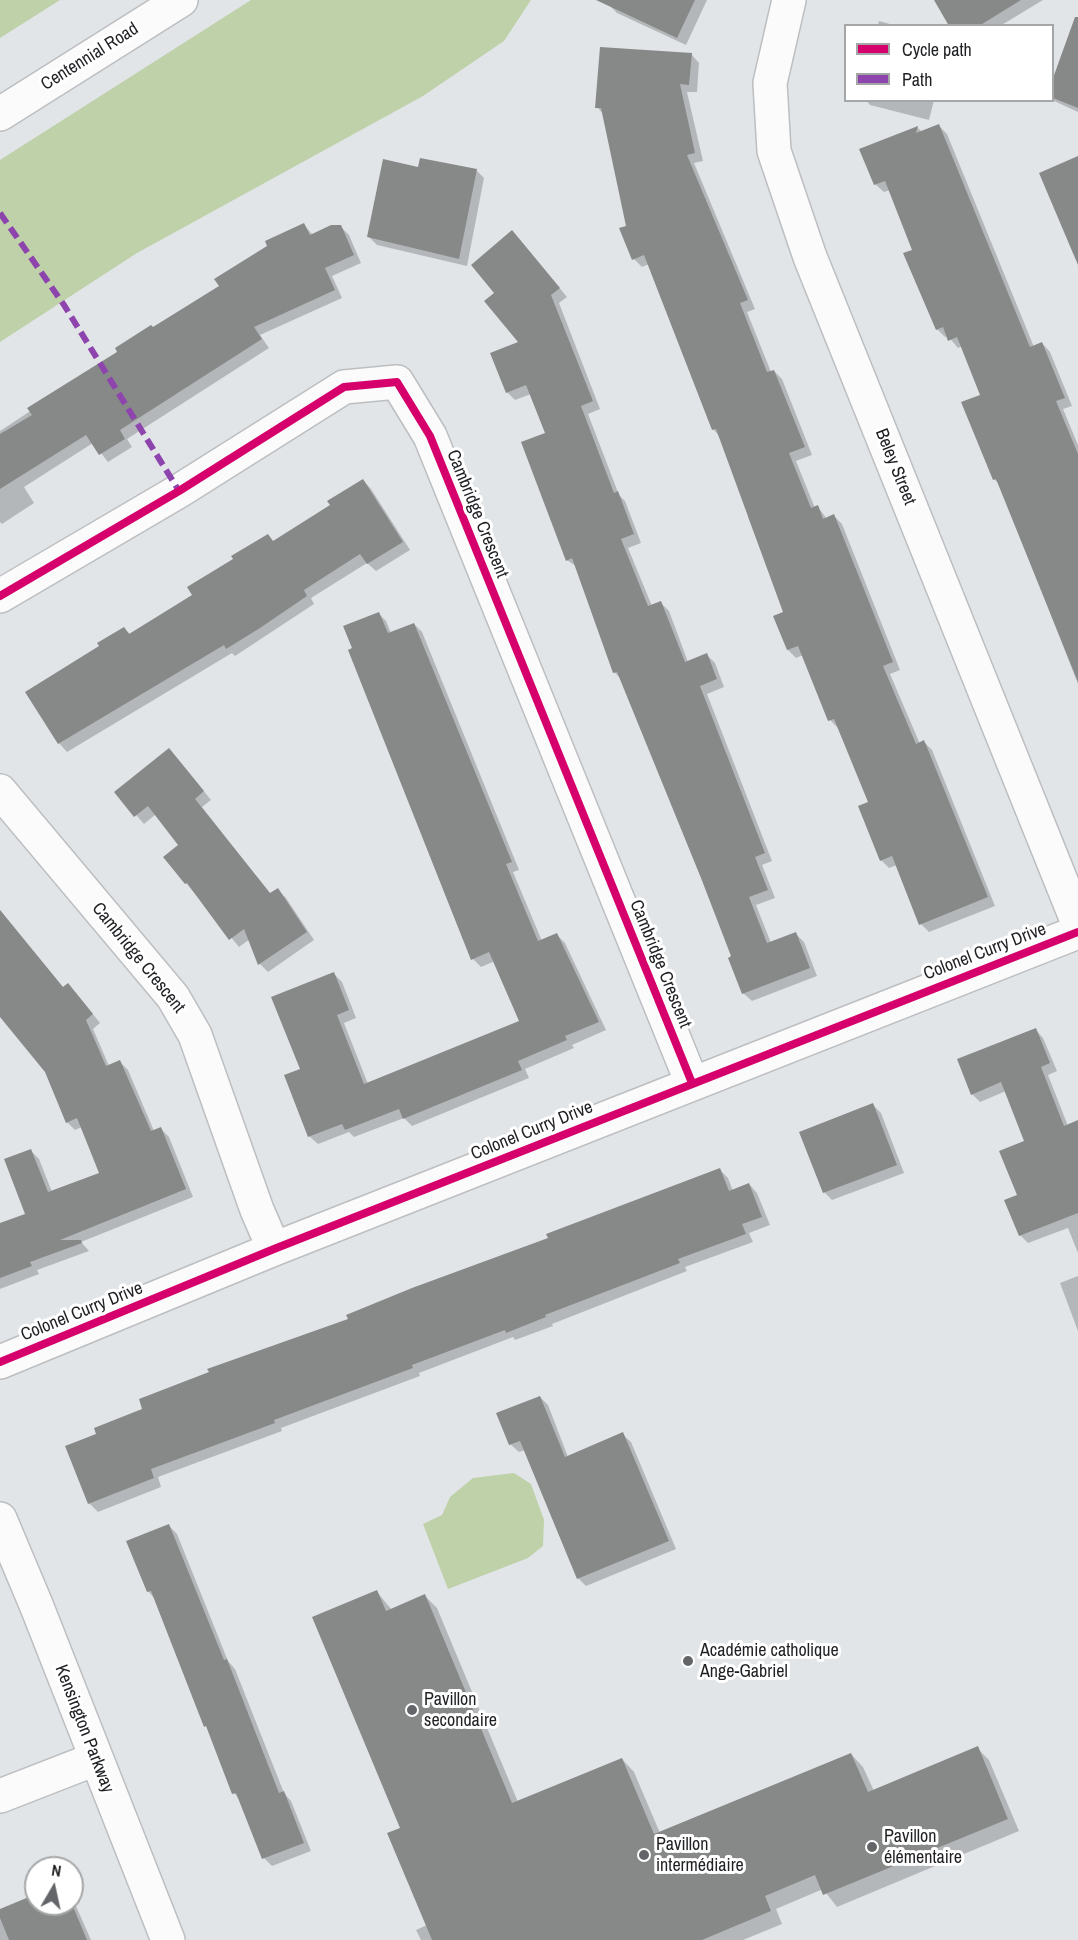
<!DOCTYPE html>
<html>
<head>
<meta charset="utf-8">
<style>
  body { margin:0 }
  #map { position:relative; width:1078px; height:1940px; overflow:hidden; background:#e2e5e8; font-family:"Archivo Narrow",sans-serif }
  canvas { display:block }
  .legend { position:absolute; left:844px; top:24px; width:210px; height:78px; box-sizing:border-box; background:#fff; border:2px solid #a5a6a7; margin:0; padding:8px 10px; list-style:none; font-size:18px; color:#1f2023 }
  .legend li { display:flex; align-items:center; gap:12px; height:30px }
  .legend b { width:30px; border:2px solid #a5a6a7 }
  .north { position:absolute; left:24px; top:1856px; width:60px; height:60px; box-sizing:border-box; background:#fff; border:2px solid #a5a6a7; border-radius:50%; rotate:9deg; font-size:16px; font-weight:700; line-height:24px; text-align:center; color:#1f2023 }
  .north::after { content:''; display:block; margin:auto; width:21px; height:27px; background:#636568; clip-path:polygon(50% 0,100% 100%,50% 72%,0 100%) }
</style>
</head>
<body>
<div id="map">
<canvas width="1078" height="1940"></canvas>
<ul class="legend">
<li><b style="height:8px;background:#d6006c"></b>Cycle path</li>
<li><b style="height:8px;background:#8e44ad"></b>Path</li>
</ul>
<div class="north">N</div>
</div>
<script>
const c = document.querySelector('canvas').getContext('2d');
c.lineJoin = 'round';
function fill(path, color) { c.fillStyle = color; c.fill(path, 'evenodd'); }
const poly = rows => new Path2D(rows.map(r => 'M' + r).join(''));
function trace(path, color, width, dash) { c.strokeStyle = color; c.lineWidth = width; c.lineCap = dash ? 'butt' : 'round'; c.setLineDash(dash || []); c.stroke(path); }
function write(font, color, halo, rows, align = 'center') {
  c.font = font + ' "Archivo Narrow",sans-serif'; c.lineWidth = 6; c.setLineDash([]); c.textBaseline = 'middle'; c.strokeStyle = halo; c.fillStyle = color; for (const [text, x, y, turn = 0] of rows) {
    c.save(); c.translate(x, y); c.rotate((+turn || 0) * Math.PI / 180); c.textAlign = isNaN(turn) ? turn : align; if (halo) c.strokeText(text, 0, 0); c.fillText(text, 0, 0); c.restore();
  }
}
fill(poly([
  [0,0,60,0,0,38],
  [251,0,531,0,504,41,423,96,137,253,0,342,0,160],
  [514,1473,531,1484,544,1520,543,1546,528,1558,448,1589,423,1524,442,1515,450,1497,473,1478]
]), '#bed1a9');
fill(poly([
  [612,0,707,0,686,45,617,13,609,5],
  [936,0,1043,0,1000,26,951,26],
  [879,21,897,26,878,26],
  [691,54,699,63,697,92,687,92,703,161,694,163,755,309,747,312,771,372,774,371,782,379,812,455,796,461,815,508,818,507,827,519,834,516,842,524,900,670,890,674,920,744,924,742,932,750,995,906,929,932,921,924,897,865,889,868,881,860,870,802,838,728,830,720,803,655,796,658,788,650,785,613,748,517,751,516,720,437,713,429,649,264,642,267,634,259,604,115,597,107],
  [1063,54,1078,60,1078,112,1052,100,1052,82],
  [866,100,934,100,929,120,870,105],
  [939,126,947,134,1034,347,1042,343,1050,352,1072,406,1063,409,1078,445,1078,684,1000,485,994,479,982,396,962,346,958,348,948,336,945,337,937,329,914,251,890,190,884,192,875,184,917,127,922,132],
  [419,168,476,170,484,178,467,266,377,245,369,237],
  [304,225,313,235,341,227,349,235,361,263,332,276,342,298,260,335,269,348,127,439,132,447,108,462,93,443,24,487,34,503,2,524,0,522,0,431,221,286],
  [520,240,567,297,559,303,600,409,588,414,619,495,625,501,641,543,628,548,652,606,661,603,669,611,688,662,707,655,715,663,724,687,707,694,772,861,762,865,775,898,756,905,771,943,795,933,804,942,817,976,752,1001,743,993,733,957,622,680,614,672,577,567,567,560,547,434,531,394,515,400,507,392,521,343,496,293],
  [363,480,371,489,410,550,376,571,367,563,311,598,314,604,235,656,232,653,67,752,59,743,101,646,124,628,130,634,194,595,235,559,268,536,274,542,332,505],
  [378,613,386,621,391,633,414,624,422,632,519,870,513,872,542,941,557,935,565,943,606,1030,572,1045,574,1048,525,1069,529,1078,412,1126,404,1118,354,1137,349,1132,318,1144,309,1136,334,974,342,982,356,1018,344,1023,368,1084,521,1021,495,961,481,967,473,959,354,648],
  [177,758,211,800,202,807,271,895,278,890,286,898,314,940,268,972,260,964,250,939,239,947,186,883,180,845,156,814,144,824,116,792],
  [0,910,63,988,76,993,100,1023,93,1029,109,1066,120,1062,128,1070,154,1131,161,1129,169,1137,193,1197,81,1242,89,1251,37,1270,39,1274,0,1289,0,1225,27,1215,31,1151,39,1159,52,1192,101,1173,82,1127,75,1130,67,1122,46,1071,0,1016],
  [1035,1029,1043,1038,1057,1071,1048,1075,1068,1126,1078,1128,1078,1253,1068,1228,1028,1243,1020,1235,1019,1196,1026,1142,1006,1091,980,1102,972,1094],
  [873,1105,881,1113,904,1173,832,1200,824,1192],
  [720,1170,728,1178,733,1191,749,1184,757,1193,770,1225,749,1233,753,1242,685,1267,687,1271,552,1324,553,1326,515,1340,513,1337,419,1373,420,1376,281,1428,282,1431,158,1477,161,1487,98,1512,90,1504,67,1447,350,1320],
  [1078,1276,1078,1331,1060,1283],
  [540,1397,548,1405,568,1457,622,1434,631,1442,676,1549,586,1586,578,1578,525,1450,519,1452,510,1444],
  [169,1526,177,1534,228,1661,235,1669,284,1793,291,1801,311,1851,272,1866,264,1858,241,1801,234,1793,155,1599,148,1591],
  [377,1592,392,1610,425,1596,437,1608,518,1802,622,1759,634,1772,660,1833,851,1754,863,1767,874,1791,977,1748,989,1760,1019,1831,837,1907,823,1889,776,1909,782,1924,743,1940,421,1940,416,1930,427,1925,402,1829],
  [36,1889,36,1904,72,1904,72,1897,91,1940,0,1940,0,1911,31,1897,29,1892]
]), '#0003');
fill(poly([
  [596,0,695,0,677,38],
  [934,0,1021,0,979,26,949,26],
  [1075,17,1078,17,1078,108,1053,98,1053,78],
  [600,47,692,53,689,85,680,84,695,153,687,155,748,300,740,303,767,372,774,370,805,447,789,453,811,508,818,505,823,519,834,514,893,662,883,666,916,744,924,740,988,897,919,925,892,856,880,861,858,806,868,802,834,719,828,721,798,646,787,650,773,616,783,612,716,429,712,430,644,255,632,260,619,228,626,226,601,108,595,108],
  [939,124,1030,347,1042,342,1065,398,1056,401,1078,454,1078,682,996,479,993,480,961,402,980,395,957,337,948,341,943,327,936,330,903,253,912,250,885,181,874,185,859,149,918,126,916,133],
  [1078,156,1078,265,1039,173],
  [420,158,477,169,459,259,367,237,383,159,418,167],
  [304,223,310,235,331,225,341,225,354,255,325,268,335,290,254,327,262,339,120,430,125,439,99,455,86,435,0,489,0,434,32,415,27,408,117,352,115,348,151,325,153,327,219,286,214,279,267,246,265,241],
  [512,230,560,288,551,295,593,401,581,406,614,493,618,491,634,534,621,539,648,606,661,601,685,662,707,653,717,679,700,686,765,853,755,857,768,890,749,897,767,943,796,932,810,968,742,994,728,958,731,956,701,878,617,672,613,673,572,558,566,561,521,442,545,433,526,385,506,393,490,353,518,342,484,301,494,293,471,265],
  [363,479,403,542,367,564,360,554,304,590,307,596,260,628,226,649,224,645,58,744,25,692,99,646,97,643,124,627,129,634,192,595,187,587,233,559,231,556,268,534,273,541,330,505,327,501],
  [379,612,388,633,414,623,512,862,506,864,538,941,557,933,599,1022,565,1036,567,1040,518,1061,522,1070,403,1119,399,1109,345,1130,342,1124,308,1137,284,1075,300,1069,271,997,334,972,349,1010,337,1015,364,1084,519,1021,489,952,471,960,348,650,352,648,343,626],
  [169,748,204,791,195,799,270,893,278,888,307,932,258,965,244,929,229,940,187,883,185,884,163,857,178,845,148,806,134,817,114,792],
  [0,910,63,987,68,983,93,1014,86,1020,106,1066,120,1060,151,1131,161,1127,186,1189,60,1240,81,1240,82,1243,30,1262,32,1266,0,1278,0,1223,25,1214,4,1159,31,1149,48,1192,99,1173,77,1118,66,1123,45,1072,0,1017],
  [1036,1028,1050,1063,1041,1067,1064,1126,1078,1120,1078,1213,1019,1236,1004,1200,1017,1195,999,1151,1024,1141,1001,1082,971,1095,957,1059],
  [873,1103,897,1165,823,1193,799,1132],
  [720,1168,729,1191,749,1183,762,1217,742,1224,746,1234,678,1259,680,1263,545,1315,546,1317,506,1333,505,1330,412,1365,413,1368,274,1420,275,1423,151,1469,154,1478,88,1504,65,1446,96,1434,94,1428,142,1409,139,1399,209,1372,207,1369,348,1319,346,1315,412,1288,548,1238,546,1234],
  [540,1396,565,1457,623,1432,669,1541,577,1579,520,1441,509,1445,496,1413],
  [169,1524,224,1660,227,1659,279,1793,284,1791,304,1843,262,1859,236,1793,232,1794,206,1726,204,1727,151,1591,147,1592,126,1541],
  [377,1590,386,1611,425,1594,512,1803,622,1758,654,1834,851,1753,868,1792,978,1746,1008,1819,823,1895,815,1875,765,1896,771,1911,702,1940,432,1940,387,1833,400,1828,312,1617],
  [36,1894,36,1904,72,1904,87,1940,9,1940,0,1918,0,1909]
]), '#878888');
const minor = poly([
  [789,0,770,83,774,151,810,257,1078,923],
  [0,596,179,491,344,387,397,382,430,436,692,1083],
  [0,791,173,997,195,1035,257,1210,274,1249],
  [0,1362,274,1249,1078,932],
  [0,1519,37,1607,168,1940],
  [0,1796,95,1759]
]);
const major = poly([
  [0,114,181,0]
]);
trace(minor, '#bcbec0', 36);
trace(major, '#bcbec0', 36);
trace(minor, '#fbfbfc', 33);
trace(major, '#fbfbfc', 33);
trace(poly([
  [0,213,64,305,179,491]
]), '#8e44ad', 6, [12, 6]);
trace(poly([
  [0,596,179,491,344,387,397,382,430,436,692,1083],
  [0,1362,274,1249,1078,932]
]), '#d6006c', 8);
for (const [x, y, r, color] of [
  [688,1661,6,"#636568"],
  [412,1710,6,"#636568"],
  [872,1847,6,"#636568"],
  [644,1855,6,"#636568"]
]) { const dot = new Path2D(); dot.arc(x, y, r, 0, 2 * Math.PI); c.fillStyle = color; c.fill(dot); trace(dot, '#fff', 2); }
write('18px', '#1f2023', '#fff', [
  ["Centennial Road",90,57,-32],
  ["Beley Street",895,467,68],
  ["Cambridge Crescent",477,514,68],
  ["Colonel Curry Drive",985,952,-21],
  ["Cambridge Crescent",138,958,51],
  ["Cambridge Crescent",660,964,68],
  ["Colonel Curry Drive",532,1131,-22],
  ["Colonel Curry Drive",82,1312,-22],
  ["Kensington Parkway",84,1729,69]
]);
write('18px', '#1f2023', '#fff', [
  ["Académie catholique",700,1651],
  ["Ange-Gabriel",700,1672],
  ["Pavillon",424,1700],
  ["secondaire",424,1721],
  ["Pavillon",884,1837],
  ["élémentaire",884,1858],
  ["Pavillon",656,1845],
  ["intermédiaire",656,1866]
], 'left');
</script>
</body>
</html>
